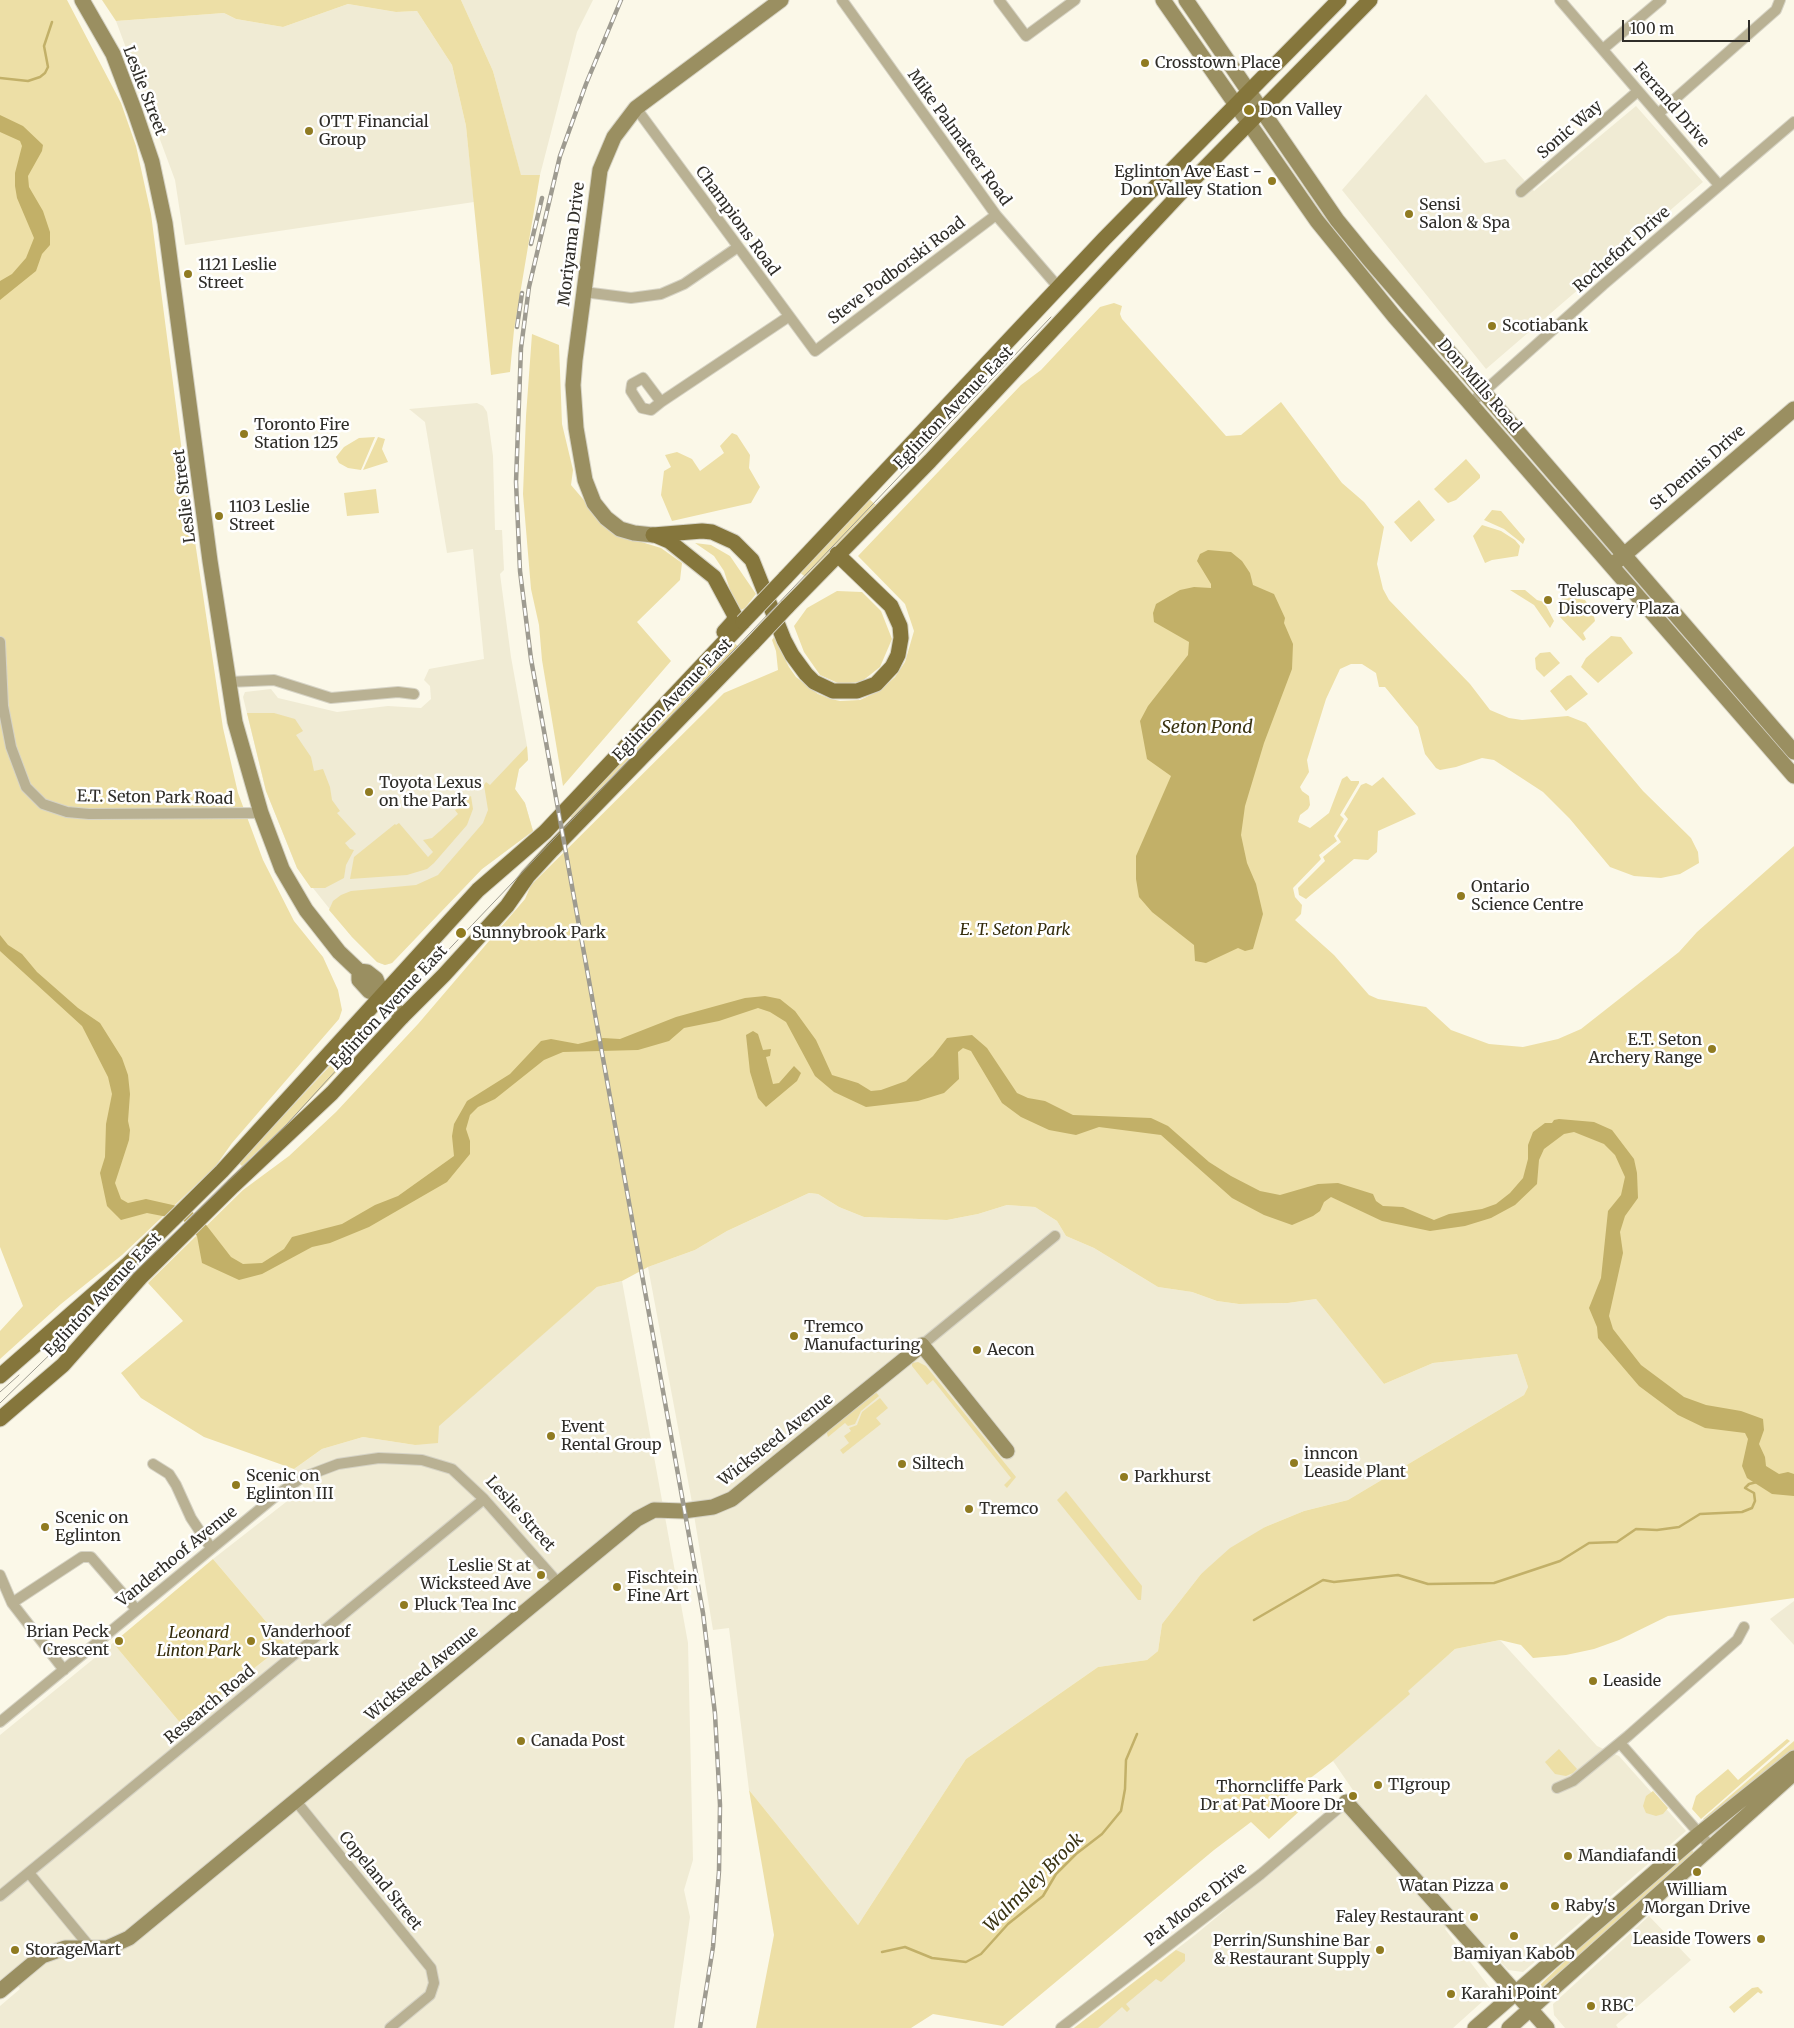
<!DOCTYPE html>
<html>
<head>
<meta charset="utf-8">
<style>
  body { margin:0 }
  #map { position:relative; width:1794px; height:2028px; overflow:hidden; background:#fbf8e8; font-family:Merriweather,serif }
  canvas { display:block }
  .scale { position:absolute; left:1622px; top:20px; width:128px; height:22px; box-sizing:border-box; border:2px solid #2f2d28; border-top:0; padding-left:6px; font-size:15px; line-height:18px; white-space:nowrap; color:#2f2d28; -webkit-text-stroke:4px #fff; paint-order:stroke }
</style>
</head>
<body>
<div id="map">
<canvas width="1794" height="2028"></canvas>
<div class="scale">100 m</div>
</div>
<script>
const c = document.querySelector('canvas').getContext('2d');
c.lineJoin = 'round';
function fill(path, color) { c.fillStyle = color; c.fill(path, 'evenodd'); }
const poly = rows => new Path2D(rows.map(r => 'M' + r).join(''));
function trace(path, color, width, dash) { c.strokeStyle = color; c.lineWidth = width; c.lineCap = dash ? 'butt' : 'round'; c.setLineDash(dash || []); c.stroke(path); }
function write(font, color, halo, rows, align = 'center') {
  c.font = font + ' Merriweather,serif'; c.lineWidth = 5; c.setLineDash([]); c.textBaseline = 'middle'; c.strokeStyle = halo; c.fillStyle = color; for (const [text, x, y, turn = 0] of rows) {
    c.save(); c.translate(x, y); c.rotate((+turn || 0) * Math.PI / 180); c.textAlign = isNaN(turn) ? turn : align; if (halo) c.strokeText(text, 0, 0); c.fillText(text, 0, 0); c.restore();
  }
}
fill(poly([
  [461,0,593,0,577,32,540,175,521,176,493,71],
  [348,4,396,12,417,11,452,65,466,126,474,202,185,245,175,180,116,21,224,13,236,19,283,27],
  [1426,94,1485,163,1505,159,1534,191,1636,106,1703,182,1486,369,1342,190],
  [477,403,483,406,487,412,493,456,495,530,502,530,504,570,500,574,511,657,527,746,528,760,519,769,515,789,525,803,533,831,482,869,392,963,385,965,377,962,352,937,297,868,266,791,243,697,245,692,271,689,278,698,337,712,388,706,421,708,431,699,430,686,424,680,429,669,484,659,473,549,447,553,425,422,409,409],
  [809,1193,818,1194,839,1207,864,1217,947,1220,978,1214,1007,1205,1035,1207,1057,1221,1066,1236,1094,1248,1158,1287,1192,1292,1217,1301,1239,1304,1288,1303,1316,1299,1384,1384,1433,1363,1517,1354,1528,1387,1524,1395,1348,1500,1304,1511,1265,1527,1201,1574,1162,1624,1158,1651,1147,1660,1098,1667,966,1759,858,1925,749,1790,729,1628,713,1630,691,1497,648,1267,695,1250,727,1231],
  [622,1281,688,1643,693,1860,684,1890,690,1917,674,2028,0,2028,0,2006,20,1989,11,1976,0,1984,0,1735,113,1643,182,1725,285,1644,213,1559,304,1488,294,1469,322,1449,363,1437,415,1445,597,1287],
  [1794,1601,1794,1645,1770,1619],
  [1500,1640,1597,1746,1619,1756,1686,1831,1523,1972,1508,1970,1455,1913,1445,1929,1493,1992,1453,2028,1074,2028,1195,1935,1359,1799,1333,1761,1409,1694,1407,1691,1455,1649],
  [1649,1916,1691,1960,1616,2025,1618,2028,1565,2028,1554,2015,1553,2004]
]), '#f0ebd4');
fill(poly([
  [0,0,67,0,121,103,136,146,151,214,185,475,223,728,238,793,263,860,294,921,323,957,338,990,342,1010,339,1019,232,1143,215,1167,122,1255,61,1304,0,1359,0,1331,23,1306,0,1247],
  [102,0,461,0,493,71,521,175,540,175,514,330,510,372,491,375,466,126,452,65,417,11,396,12,348,4,283,27,236,19,224,13,116,21],
  [1114,303,1122,306,1120,314,1122,319,1226,436,1241,435,1281,402,1342,483,1364,502,1384,527,1377,564,1383,589,1389,600,1470,684,1490,710,1509,718,1522,720,1568,716,1586,723,1643,791,1691,838,1698,852,1699,863,1680,874,1661,878,1634,876,1610,867,1570,819,1543,792,1494,760,1482,758,1456,767,1440,770,1436,768,1425,754,1418,727,1385,687,1379,687,1376,673,1362,664,1351,664,1340,669,1326,699,1307,760,1309,772,1300,787,1302,791,1309,796,1310,805,1308,809,1300,815,1298,822,1310,828,1329,813,1342,779,1347,776,1351,781,1359,781,1359,783,1340,815,1344,819,1334,836,1337,841,1319,855,1321,859,1293,888,1295,897,1302,905,1301,914,1295,920,1334,955,1369,995,1378,999,1426,1007,1451,1030,1489,1044,1523,1047,1558,1039,1581,1029,1679,952,1697,932,1794,846,1794,1598,1668,1616,1619,1640,1594,1649,1566,1655,1533,1658,1521,1645,1500,1640,1455,1649,1408,1691,1410,1694,1333,1761,1284,1798,1304,1807,1269,1839,1251,1822,1214,1850,1003,2026,933,2014,911,2028,756,2028,774,1935,749,1790,858,1925,966,1759,1098,1667,1147,1660,1158,1651,1162,1624,1201,1574,1230,1548,1265,1527,1304,1511,1348,1500,1524,1395,1528,1387,1517,1354,1433,1363,1384,1384,1316,1299,1288,1303,1239,1304,1217,1301,1192,1292,1158,1287,1094,1248,1066,1236,1057,1221,1035,1207,1007,1205,978,1214,947,1220,864,1217,839,1207,818,1194,809,1193,727,1231,695,1250,648,1267,622,1281,597,1287,439,1426,438,1443,415,1445,363,1437,322,1449,294,1469,204,1437,141,1398,121,1373,183,1321,148,1283,243,1190,289,1156,336,1112,418,1024,525,899,531,885,724,693,778,670,776,651,772,640,774,637,789,667,796,677,818,694,831,699,840,701,860,700,879,691,895,677,905,662,914,631,905,604,858,556,1021,385,1041,370,1100,307],
  [532,334,559,345,562,424,573,470,571,485,612,533,661,548,682,563,680,580,637,622,671,661,563,786,542,660,539,625,531,589,523,494,526,416],
  [732,433,737,435,750,455,749,468,760,487,751,503,672,521,661,495,664,471,671,467,665,455,677,452,692,459,700,471,724,453,720,446],
  [375,437,361,470,348,468,339,463,336,457,344,447,359,438],
  [378,437,385,439,382,449,388,462,363,470],
  [1466,459,1480,475,1480,478,1456,500,1448,503,1434,489],
  [376,489,379,513,347,516,344,493],
  [868,498,877,506,807,578,799,572],
  [1419,500,1435,520,1411,542,1394,522],
  [1492,510,1501,511,1525,539,1523,544,1504,529,1484,520],
  [1482,525,1501,531,1515,540,1520,546,1518,556,1492,560,1485,563,1473,536],
  [695,543,711,545,730,556,756,594,745,608,737,612,724,571,714,556],
  [1510,590,1525,590,1537,600,1544,602,1554,621,1550,628,1534,605],
  [837,591,862,592,881,611,892,639,880,667,861,682,840,684,820,675,804,652,794,626,807,608],
  [1562,596,1585,600,1593,612,1595,621,1583,633,1586,639,1583,641,1559,616],
  [1611,636,1621,637,1633,653,1598,683,1581,667,1586,658],
  [734,643,739,647,574,820,569,815],
  [1550,652,1560,663,1544,677,1536,669,1535,658,1540,653],
  [1571,675,1588,694,1566,711,1550,691,1567,676],
  [247,713,274,713,295,719,303,731,296,735,311,757,314,771,323,769,330,787,332,800,340,811,337,813,356,834,345,843,350,849,354,850,346,865,344,878,325,888,311,888,297,868,266,791],
  [527,746,528,760,519,769,515,789,525,803,533,831,482,869,392,963,385,965,377,962,352,937,329,910,333,901,341,895,351,891,416,885,438,875,483,823,488,810,484,785,486,782,490,785],
  [1383,777,1416,814,1378,831,1377,852,1368,860,1354,859,1306,899,1299,895,1298,888,1325,861,1323,857,1341,842,1337,836,1348,819,1344,814,1361,785,1366,783,1372,786],
  [471,796,473,809,467,825,434,863,427,869,407,875,350,879,354,857,395,824,396,825,399,823,428,857,433,852,423,840,432,838,440,831,458,814,455,810,461,806,460,803],
  [371,1022,378,1028,245,1169,239,1163],
  [918,1362,926,1366,1016,1477,1007,1488,1004,1485,1011,1478,933,1380,927,1385,912,1366,912,1363],
  [874,1390,879,1396,861,1411,855,1424,848,1426,845,1423,828,1437,826,1430],
  [880,1398,888,1408,876,1418,881,1424,843,1454,840,1450,849,1443,844,1436,851,1431,849,1428,857,1425,862,1412],
  [1066,1491,1142,1586,1141,1600,1138,1600,1057,1500],
  [213,1559,285,1644,182,1725,113,1643],
  [1787,1739,1790,1741,1701,1819,1692,1809,1696,1796,1728,1769,1738,1780],
  [1794,1741,1794,1750,1706,1821,1703,1819],
  [1559,1749,1577,1769,1573,1773,1566,1776,1555,1774,1545,1762],
  [1653,1791,1668,1808,1663,1814,1656,1816,1646,1813,1643,1806,1646,1796],
  [1691,1850,1695,1853,1540,1992,1538,1988,1540,1985,1611,1917],
  [1176,1950,1185,1954,1185,1961,1161,1982,1156,1979,1126,2004,1130,2009,1127,2012,1122,2007,1098,2028,1074,2028],
  [1758,1987,1763,1992,1761,1994,1758,1992,1734,2013,1729,2007,1752,1988]
]), '#eddfa6');
fill(poly([
  [0,115,23,126,43,145,42,151,28,176,29,187,43,211,50,232,50,245,42,254,36,271,0,300,0,281,12,274,26,258,34,238,17,198,15,186,15,173,22,146,20,141,0,132],
  [1208,550,1231,552,1242,561,1250,573,1253,585,1274,594,1285,618,1284,623,1293,644,1292,669,1264,743,1245,806,1241,835,1247,863,1256,884,1263,914,1253,949,1245,951,1238,948,1206,963,1195,961,1194,945,1152,912,1139,897,1136,879,1136,856,1171,776,1147,759,1140,721,1148,706,1188,655,1189,642,1154,622,1153,613,1156,604,1180,590,1194,587,1211,588,1211,584,1197,561,1200,554],
  [0,935,8,945,22,954,37,972,78,1008,100,1023,122,1058,128,1075,130,1094,128,1121,130,1130,129,1140,115,1183,121,1199,128,1203,146,1199,186,1208,200,1217,231,1257,243,1264,262,1263,284,1249,292,1237,342,1224,375,1205,398,1196,454,1156,452,1136,454,1124,467,1101,510,1074,541,1041,551,1039,578,1044,603,1038,620,1039,676,1017,745,998,765,996,780,999,795,1011,816,1040,832,1075,858,1083,871,1091,881,1090,906,1081,933,1056,947,1038,972,1035,987,1048,1017,1093,1028,1098,1045,1101,1073,1115,1151,1118,1168,1126,1209,1162,1231,1176,1260,1191,1280,1195,1318,1184,1338,1183,1373,1194,1376,1201,1383,1206,1403,1207,1434,1220,1449,1214,1482,1209,1496,1204,1510,1193,1523,1178,1528,1159,1528,1145,1533,1132,1545,1123,1552,1123,1554,1120,1559,1119,1594,1122,1612,1130,1634,1159,1637,1173,1638,1198,1625,1216,1620,1232,1623,1253,1609,1316,1613,1329,1641,1365,1684,1397,1706,1405,1741,1411,1763,1419,1764,1430,1759,1444,1765,1457,1766,1466,1779,1474,1788,1472,1794,1474,1794,1496,1772,1494,1747,1478,1742,1466,1748,1439,1745,1433,1705,1428,1678,1415,1639,1386,1598,1338,1597,1327,1589,1308,1601,1278,1608,1211,1621,1195,1625,1177,1615,1155,1604,1144,1574,1132,1564,1134,1544,1149,1539,1160,1537,1184,1515,1205,1491,1218,1465,1226,1430,1231,1382,1221,1331,1197,1324,1202,1320,1211,1313,1216,1292,1225,1264,1215,1232,1198,1161,1135,1099,1127,1076,1135,1049,1130,1021,1117,1002,1103,971,1051,963,1048,958,1052,959,1079,944,1093,918,1101,866,1107,834,1092,815,1076,786,1022,770,1012,758,1008,719,1021,684,1028,669,1041,638,1050,563,1052,544,1060,495,1099,478,1107,470,1115,466,1129,470,1141,470,1154,447,1182,369,1227,330,1243,312,1247,262,1274,239,1280,202,1263,197,1236,183,1220,147,1213,121,1220,107,1206,100,1173,105,1157,106,1124,112,1094,108,1077,82,1026,0,951],
  [753,1031,758,1034,763,1050,771,1049,770,1056,766,1057,773,1084,779,1083,794,1066,801,1073,797,1081,766,1107,758,1098,750,1072,746,1035]
]), '#c2b068');
trace(poly([
  [0,78,28,81,40,77,45,73,48,67,44,46,52,22],
  [1254,1620,1323,1580,1334,1582,1398,1575,1428,1584,1494,1583,1560,1561,1589,1543,1617,1542,1636,1529,1657,1530,1679,1527,1700,1514,1742,1512,1752,1508,1755,1501,1754,1493,1745,1488,1749,1484,1757,1482],
  [882,1952,905,1947,932,1958,966,1962,981,1954,1008,1924,1043,1896,1056,1874,1076,1854,1102,1834,1121,1811,1125,1789,1126,1760,1137,1734]
]), '#c2b068', 2.5);
const street = poly([
  [842,0,996,215,1059,288],
  [999,0,1026,36,1075,0],
  [1560,0,1719,185],
  [1603,49,1661,0],
  [636,108,815,351,996,215],
  [1659,113,1776,10,1780,0],
  [1521,192,1638,91],
  [584,292,631,298,661,294,684,284,738,247],
  [661,402,651,410,642,408,631,391,632,384,643,378,661,402,788,317],
  [1471,403,1603,285,1794,122],
  [0,642,3,706,11,747,26,787,43,804,67,812,89,814,261,813],
  [229,682,274,680,331,698,398,692,414,694],
  [922,1345,1055,1236],
  [153,1464,169,1474,176,1485,191,1518,211,1548],
  [0,1575,12,1603,64,1670],
  [12,1603,82,1557,91,1557,136,1609],
  [0,1722,277,1495,301,1478,338,1464,379,1458,402,1459,422,1460,452,1469,484,1499,560,1585],
  [1620,1743,1712,1848],
  [1557,1788,1573,1781,1628,1736,1737,1640,1744,1627],
  [295,1800,431,1968,434,1983,430,1995,390,2028],
  [29,1873,90,1947],
  [0,1896,484,1499],
  [1061,2028,1261,1874,1346,1802]
]);
const secondary = poly([
  [82,0,113,54,135,112,152,162,165,223,210,561,235,722,261,813,282,869,306,910,339,952,359,971,367,972,376,979,382,995,402,1017],
  [1163,0,1317,221,1394,316,1794,776],
  [1186,0,1337,220,1368,258,1794,752],
  [653,535,634,533,620,529,606,518,594,503,585,480,576,428,573,385,575,360,600,170,614,137,636,108,781,0],
  [1617,561,1794,409],
  [359,971,359,980,369,991,382,995],
  [1346,1802,1547,2028],
  [0,1991,42,1956,65,1948,107,1948,129,1938,637,1519,654,1510,683,1511,713,1507,732,1499,922,1345,1007,1451],
  [1475,2028,1699,1834,1794,1758],
  [1509,2028,1794,1773]
]);
const primary = poly([
  [653,535,702,531,712,532,734,542,752,560,784,640,792,655,806,674,814,682,833,691,857,691,876,684,892,667,898,655,901,638,900,626,891,606,837,554],
  [655,535,669,541,714,577,735,616,733,622,724,632],
  [785,578,1104,239,1339,0],
  [787,607,930,461,1190,183,1370,0],
  [0,1376,127,1265,222,1171,478,890,545,832,743,622],
  [0,1419,63,1365,140,1278,233,1186,332,1093,402,1017,444,975,507,906,528,876,552,850,753,643]
]);
trace(street, '#d6d3c5', 12);
trace(secondary, '#d6d3c5', 17);
trace(primary, '#d6d3c5', 17);
trace(street, '#b9b193', 10);
trace(secondary, '#9a8f61', 15);
trace(primary, '#85763c', 15);
trace(poly([
  [0,1392,19,1375],
  [0,1403,287,1124,394,1007,1051,317]
]), '#9e9b90', 1);
const rail = poly([
  [621,0,586,84,560,156,529,287,521,348,516,482,520,571,531,659,703,1613,715,1714,720,1805,719,1871,713,1947,700,2028],
  [531,244,542,198],
  [517,327,522,293]
]);
trace(rail, '#9e9b90', 4.5);
trace(rail, '#fff', 2.5, [8]);
const primaryBridge = poly([
  [743,622,785,578],
  [753,643,787,607]
]);
trace(primaryBridge, '#d6d3c5', 17, []);
trace(primaryBridge, '#85763c', 15);
for (const [x, y, r, color] of [
  [1145,63,5,"#907b21"],
  [1249,110,6,"#907b21"],
  [309,131,5,"#907b21"],
  [1272,181,5,"#907b21"],
  [1409,214,5,"#907b21"],
  [188,274,5,"#907b21"],
  [1492,326,5,"#907b21"],
  [244,434,5,"#907b21"],
  [219,516,5,"#907b21"],
  [1548,600,5,"#907b21"],
  [369,792,5,"#907b21"],
  [1461,896,5,"#907b21"],
  [461,933,6,"#907b21"],
  [1712,1049,5,"#907b21"],
  [794,1336,5,"#907b21"],
  [977,1350,5,"#907b21"],
  [551,1436,5,"#907b21"],
  [1294,1463,5,"#907b21"],
  [902,1464,5,"#907b21"],
  [1124,1477,5,"#907b21"],
  [236,1485,5,"#907b21"],
  [969,1509,5,"#907b21"],
  [45,1527,5,"#907b21"],
  [541,1575,5,"#907b21"],
  [617,1587,5,"#907b21"],
  [404,1605,5,"#907b21"],
  [119,1641,5,"#907b21"],
  [251,1641,5,"#907b21"],
  [1593,1681,5,"#907b21"],
  [521,1741,5,"#907b21"],
  [1378,1785,5,"#907b21"],
  [1353,1796,5,"#907b21"],
  [1568,1856,5,"#907b21"],
  [1697,1872,5,"#907b21"],
  [1504,1886,5,"#907b21"],
  [1555,1906,5,"#907b21"],
  [1474,1917,5,"#907b21"],
  [1514,1936,5,"#907b21"],
  [1761,1939,5,"#907b21"],
  [15,1950,5,"#907b21"],
  [1380,1950,5,"#907b21"],
  [1451,1994,5,"#907b21"],
  [1591,2006,5,"#907b21"]
]) { const dot = new Path2D(); dot.arc(x, y, r, 0, 2 * Math.PI); c.fillStyle = color; c.fill(dot); trace(dot, '#fff', 2); }
write('16px', '#2f2d28', '#fff', [
  ["Crosstown Place",1155,63],
  ["Don Valley",1260,110],
  ["OTT Financial",319,122],
  ["Group",319,140],
  ["Eglinton Ave East -",1262,172,"right"],
  ["Don Valley Station",1262,190,"right"],
  ["Sensi",1419,205],
  ["Salon & Spa",1419,223],
  ["1121 Leslie",198,265],
  ["Street",198,283],
  ["Scotiabank",1502,326],
  ["Toronto Fire",254,425],
  ["Station 125",254,443],
  ["1103 Leslie",229,507],
  ["Street",229,525],
  ["Teluscape",1558,591],
  ["Discovery Plaza",1558,609],
  ["Toyota Lexus",379,783],
  ["on the Park",379,801],
  ["Ontario",1471,887],
  ["Science Centre",1471,905],
  ["Sunnybrook Park",472,933],
  ["E.T. Seton",1702,1040,"right"],
  ["Archery Range",1702,1058,"right"],
  ["Tremco",804,1327],
  ["Manufacturing",804,1345],
  ["Aecon",987,1350],
  ["Event",561,1427],
  ["Rental Group",561,1445],
  ["inncon",1304,1454],
  ["Leaside Plant",1304,1472],
  ["Siltech",912,1464],
  ["Scenic on",246,1476],
  ["Eglinton III",246,1494],
  ["Parkhurst",1134,1477],
  ["Tremco",979,1509],
  ["Scenic on",55,1518],
  ["Eglinton",55,1536],
  ["Leslie St at",531,1566,"right"],
  ["Wicksteed Ave",531,1584,"right"],
  ["Fischtein",627,1578],
  ["Fine Art",627,1596],
  ["Pluck Tea Inc",414,1605],
  ["Brian Peck",109,1632,"right"],
  ["Crescent",109,1650,"right"],
  ["Vanderhoof",261,1632],
  ["Skatepark",261,1650],
  ["Leaside",1603,1681],
  ["Canada Post",531,1741],
  ["TIgroup",1388,1785],
  ["Thorncliffe Park",1343,1787,"right"],
  ["Dr at Pat Moore Dr",1343,1805,"right"],
  ["Mandiafandi",1578,1856],
  ["Watan Pizza",1494,1886,"right"],
  ["William",1697,1890,"center"],
  ["Morgan Drive",1697,1908,"center"],
  ["Raby's",1565,1906],
  ["Faley Restaurant",1464,1917,"right"],
  ["Leaside Towers",1751,1939,"right"],
  ["Perrin/Sunshine Bar",1370,1941,"right"],
  ["& Restaurant Supply",1370,1959,"right"],
  ["StorageMart",25,1950],
  ["Bamiyan Kabob",1514,1954,"center"],
  ["Karahi Point",1461,1994],
  ["RBC",1601,2006]
], 'left');
write('16px', '#2f2d28', '#fff', [
  ["Leslie Street",144,91,69],
  ["Ferrand Drive",1671,105,49],
  ["Sonic Way",1570,130,-41],
  ["Mike Palmateer Road",959,138,54],
  ["Champions Road",737,221,54],
  ["Moriyama Drive",572,244,-83],
  ["Rochefort Drive",1622,250,-41],
  ["Steve Podborski Road",897,271,-37],
  ["Don Mills Road",1479,386,49],
  ["Eglinton Avenue East",954,408,-46],
  ["St Dennis Drive",1698,468,-41],
  ["Leslie Street",185,496,-97],
  ["Eglinton Avenue East",673,700,-46],
  ["E.T. Seton Park Road",155,798,1],
  ["Eglinton Avenue East",389,1008,-47],
  ["Eglinton Avenue East",103,1295,-47],
  ["Wicksteed Avenue",776,1440,-38],
  ["Leslie Street",520,1514,48],
  ["Vanderhoof Avenue",177,1557,-39],
  ["Wicksteed Avenue",422,1674,-39],
  ["Research Road",210,1705,-40],
  ["Copeland Street",380,1881,51],
  ["Pat Moore Drive",1196,1905,-38]
]);
write('italic 16px', '#342c0b', '#fff', [
  ["E. T. Seton Park",1015,930],
  ["Leonard",199,1633],
  ["Linton Park",199,1651]
]);
write('italic 18px', '#3a3312', '#fff', [
  ["Seton Pond",1207,728],
  ["Walmsley Brook",1034,1883,-45]
]);
</script>
</body>
</html>
